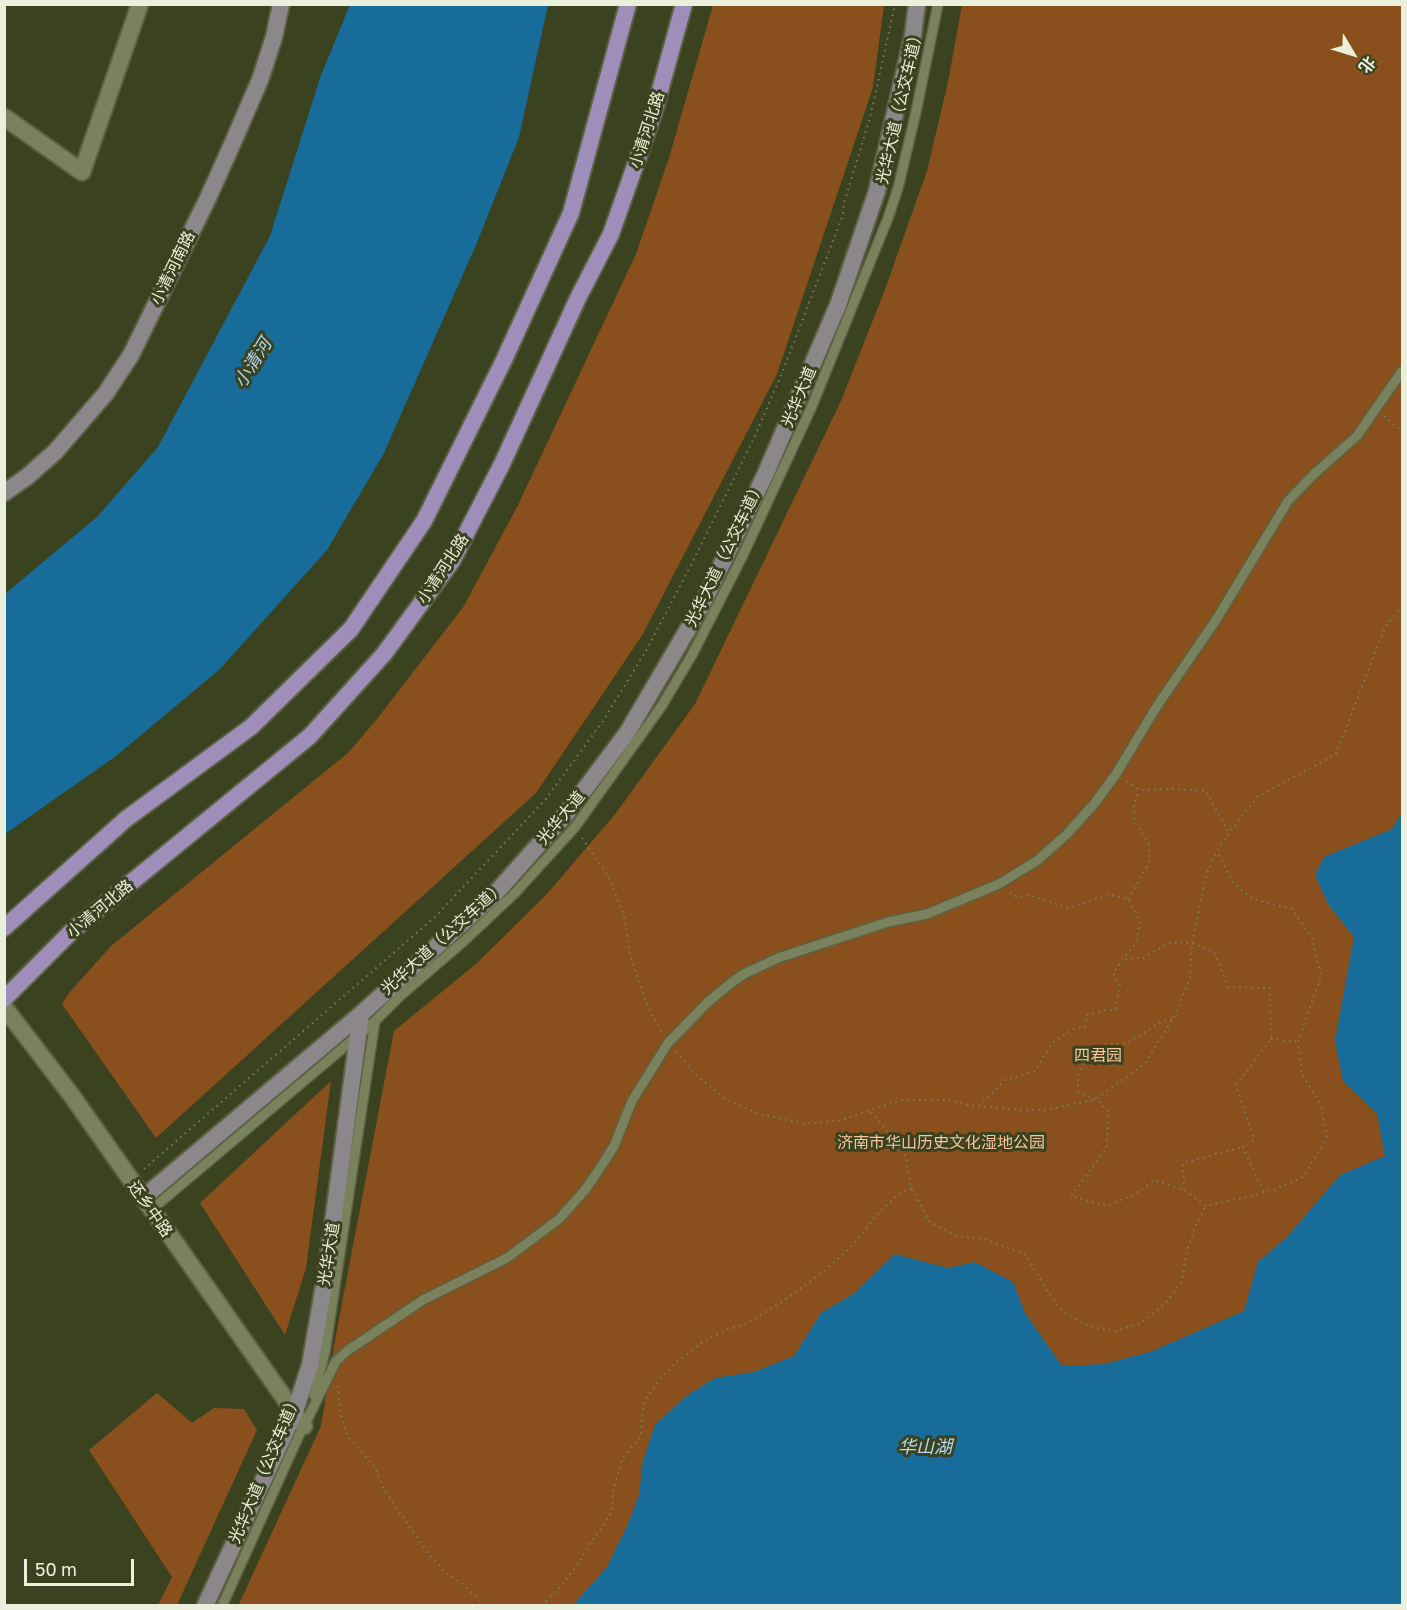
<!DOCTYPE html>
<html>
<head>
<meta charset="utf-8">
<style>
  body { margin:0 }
  #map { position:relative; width:1407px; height:1610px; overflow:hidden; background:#3b4220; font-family:"Golos Text","Noto Sans SC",sans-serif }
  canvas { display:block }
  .frame { position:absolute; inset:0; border:6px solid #ebf0dc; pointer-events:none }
  .north { position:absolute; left:1323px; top:24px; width:60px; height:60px; -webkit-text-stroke:4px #3b4220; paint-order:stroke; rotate:128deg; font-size:16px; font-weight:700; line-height:24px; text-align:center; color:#ebf0dc }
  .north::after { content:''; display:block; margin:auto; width:21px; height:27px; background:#ebf0dc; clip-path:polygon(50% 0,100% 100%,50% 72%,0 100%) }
  .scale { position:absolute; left:24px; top:1559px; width:110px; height:27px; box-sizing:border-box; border:3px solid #ebf0dc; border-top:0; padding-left:8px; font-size:18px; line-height:21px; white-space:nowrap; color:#ebf0dc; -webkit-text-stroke:4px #3b4220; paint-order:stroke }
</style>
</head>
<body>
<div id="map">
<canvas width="1407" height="1610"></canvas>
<div class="frame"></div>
<div class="north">北</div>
<div class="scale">50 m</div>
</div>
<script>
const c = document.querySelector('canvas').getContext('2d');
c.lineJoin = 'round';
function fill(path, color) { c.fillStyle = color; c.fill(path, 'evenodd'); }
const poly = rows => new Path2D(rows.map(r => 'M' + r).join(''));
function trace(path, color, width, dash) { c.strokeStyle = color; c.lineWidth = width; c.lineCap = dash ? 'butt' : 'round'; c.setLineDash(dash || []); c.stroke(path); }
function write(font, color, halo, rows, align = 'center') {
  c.font = font + ' "Golos Text","Noto Sans SC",sans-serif'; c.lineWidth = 6; c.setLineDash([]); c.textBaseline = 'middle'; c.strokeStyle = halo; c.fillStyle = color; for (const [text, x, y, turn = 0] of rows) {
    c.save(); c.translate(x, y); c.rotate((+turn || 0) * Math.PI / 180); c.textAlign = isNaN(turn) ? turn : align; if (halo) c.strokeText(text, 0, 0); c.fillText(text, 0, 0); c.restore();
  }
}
fill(poly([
  [713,5,884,5,873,87,777,374,643,634,536,793,156,1138,62,1004,69,993,111,946,349,752,377,719,464,606,518,505,636,254,669,158],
  [962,5,1402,5,1402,1605,238,1606,321,1426,335,1340,394,1031,477,963,547,894,616,813,695,704,841,401,884,292,927,171,948,82],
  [331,1081,306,1268,285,1335,200,1203],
  [157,1393,192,1423,214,1408,244,1409,257,1430,177,1605,158,1605,172,1577,89,1450]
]), '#89501d');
fill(poly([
  [350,5,548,5,519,137,476,245,383,455,327,550,220,669,116,756,5,834,5,594,98,516,158,447,270,236,321,75],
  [1402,813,1402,1605,573,1605,607,1567,628,1524,639,1495,643,1460,655,1425,686,1396,715,1378,754,1372,794,1356,821,1313,853,1294,895,1254,948,1268,975,1262,1013,1282,1025,1313,1062,1366,1104,1364,1150,1352,1244,1311,1258,1262,1287,1237,1340,1175,1385,1156,1377,1114,1343,1081,1335,1041,1354,937,1328,904,1315,875,1324,857,1392,829]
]), '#176c99');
const service = poly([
  [151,1210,375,1021,400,996,464,941,515,893,575,827,661,707,692,655,742,557,812,406,888,218,898,188,916,112,938,4],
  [314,1395,325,1352,375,1021],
  [304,1426,336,1361,347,1351,423,1300,507,1258,559,1219,585,1190,602,1165,614,1146,632,1101,668,1043,708,1002,731,983,744,974,778,958,888,922,927,914,999,884,1038,860,1067,834,1094,804,1116,774,1157,706,1216,620,1288,501,1314,474,1357,436,1402,371],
  [222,1606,305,1422]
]);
const minor = poly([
  [4,117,82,172,140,4],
  [4,1007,72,1096,304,1426]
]);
const secondary = poly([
  [4,493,28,476,56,451,106,393,131,355,208,198,234,140,260,80,274,37,281,4],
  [143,1198,361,1014,494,895,567,813,627,733,701,607,766,473,838,305,877,191,913,35,917,4],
  [205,1606,294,1414,310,1365,326,1274,361,1014]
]);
const primary = poly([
  [4,928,126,819,251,727,351,629,424,521,504,360,571,213,628,4],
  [4,999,73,930,310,736,384,654,452,561,502,464,578,298,611,234,654,112,684,4]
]);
trace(service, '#5b6142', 12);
trace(minor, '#5b6142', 20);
trace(secondary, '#5b6142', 20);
trace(primary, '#5b6142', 20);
trace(poly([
  [1384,416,1402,431],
  [1127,781,1139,790,1175,789,1206,791,1229,833],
  [582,838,608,876,624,915,631,958,649,1009,662,1033],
  [1128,899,1149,863,1149,844,1134,821,1134,804,1139,790],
  [1125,959,1143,958,1171,942,1192,943,1214,952,1228,987,1270,988,1271,1039,1236,1085,1254,1140,1243,1147,1264,1193],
  [1172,1019,1161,1022,1127,1043,1107,1044,1090,1053,1078,1075,1078,1092,1096,1099,1109,1112,1106,1149,1071,1196,1106,1206,1133,1195,1155,1180,1184,1190,1206,1206,1272,1191,1303,1177,1327,1138,1321,1105,1302,1075,1298,1042,1321,976,1312,938,1292,909,1253,899,1233,883,1217,851],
  [1271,1039,1298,1042],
  [676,1052,695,1074,725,1099,759,1114,806,1124,842,1120,901,1100,948,1100,969,1105,1019,1110,1047,1110,1096,1099,1145,1063,1173,1019,1190,978,1192,943,1206,875,1217,851,1229,833,1257,797,1336,754,1385,627,1402,607],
  [979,1106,1005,1080,1035,1071,1052,1043,1073,1029,1085,1027,1087,1015,1107,1010,1115,1010,1120,985,1113,973,1136,942,1140,921,1128,899,1110,895,1068,908,1029,895,1017,897,1008,891],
  [871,1112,894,1139,906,1157,911,1188,930,1222,957,1236,985,1239,1026,1255,1046,1289,1063,1312,1088,1326,1116,1331,1141,1323,1165,1304,1182,1281,1186,1255,1195,1227,1205,1207],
  [144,1169,435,917,545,800,603,721,647,649,690,567,754,438,782,373,843,215,844,203,870,118,895,4],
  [1184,1190,1183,1163,1243,1147],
  [338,1386,341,1416,348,1437,375,1467,383,1488,427,1552,445,1572,460,1582,486,1606],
  [542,1606,565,1581,580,1561,590,1543,604,1525,612,1511,613,1492,622,1459,641,1436,642,1416,645,1400,662,1376,679,1360,704,1341,728,1329,745,1324,782,1302,824,1271,851,1247,881,1210,899,1194,911,1188]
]), '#787e61', 2, [1.5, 4.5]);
trace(service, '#79815d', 9);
trace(minor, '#79815d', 16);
trace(secondary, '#8c878b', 16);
trace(primary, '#9e8eb9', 16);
write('16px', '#ebf0dc', '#3b4220', [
  ["光华大道（公交车道）",900,106,-77],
  ["小清河北路",647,130,-72],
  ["小清河南路",173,268,-64],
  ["光华大道",799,397,-67],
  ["光华大道（公交车道）",725,554,-64],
  ["小清河北路",443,569,-57],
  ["光华大道",561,818,-50],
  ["小清河北路",100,909,-40],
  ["光华大道（公交车道）",443,938,-42],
  ["还乡中路",150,1209,55],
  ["光华大道",329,1254,-81],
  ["光华大道（公交车道）",265,1469,-67]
]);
write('16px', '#fac59c', '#3b4220', [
  ["四君园",1098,1056],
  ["济南市华山历史文化湿地公园",941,1143]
]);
write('italic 18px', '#b3d8f2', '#3b4220', [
  ["小清河",253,363,-58],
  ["华山湖",925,1447]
]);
</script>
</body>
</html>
